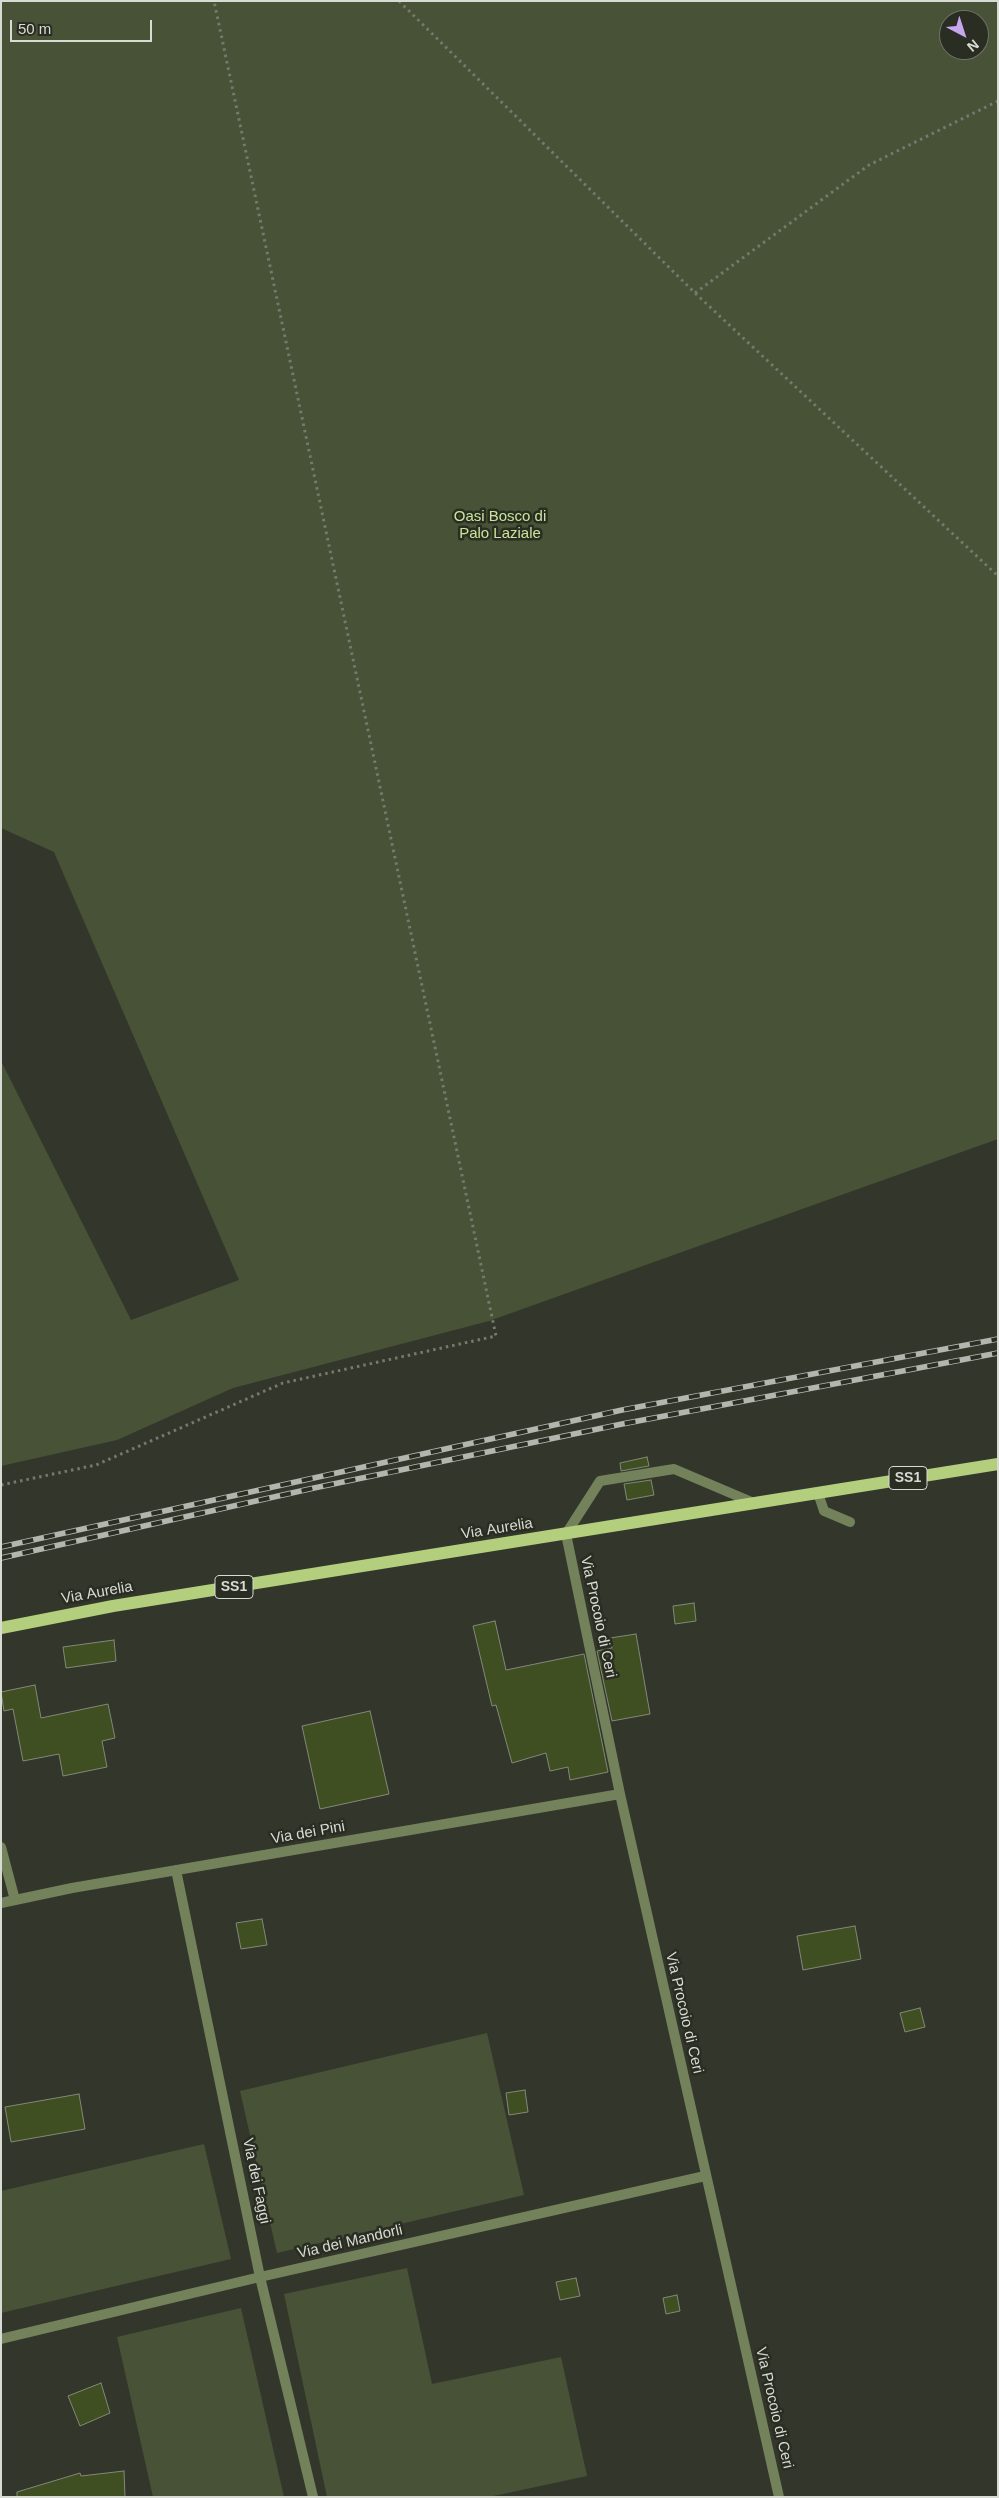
<!DOCTYPE html>
<html>
<head>
<meta charset="utf-8">
<style>
  body { margin:0 }
  #map { position:relative; width:999px; height:2498px; overflow:hidden; background:#33372b; font-family:Helvetica,sans-serif }
  canvas { display:block }
  .frame { position:absolute; inset:0; border:2px solid #d8dbd4; pointer-events:none }
  .north { position:absolute; left:939px; top:10px; width:50px; height:50px; box-sizing:border-box; background:#292d22; border:1px solid #6f7369; border-radius:50%; rotate:140deg; font-size:14px; font-weight:700; line-height:20px; text-align:center; color:#d8dbd4 }
  .north::after { content:''; display:block; margin:auto; width:18px; height:22px; background:#c7a6ef; clip-path:polygon(50% 0,100% 100%,50% 72%,0 100%) }
  .scale { position:absolute; left:10px; top:20px; width:142px; height:22px; box-sizing:border-box; border:2px solid #d8dbd4; border-top:0; padding-left:6px; font-size:15px; line-height:18px; white-space:nowrap; color:#d8dbd4; -webkit-text-stroke:4px #292d22; paint-order:stroke }
</style>
</head>
<body>
<div id="map">
<canvas width="999" height="2498"></canvas>
<div class="frame"></div>
<div class="north">N</div>
<div class="scale">50 m</div>
</div>
<script>
const c = document.querySelector('canvas').getContext('2d');
c.lineJoin = 'round';
function fill(path, color) { c.fillStyle = color; c.fill(path, 'evenodd'); }
const poly = rows => new Path2D(rows.map(r => 'M' + r).join(''));
function trace(path, color, width, dash) { c.strokeStyle = color; c.lineWidth = width; c.lineCap = dash ? 'butt' : 'round'; c.setLineDash(dash || []); c.stroke(path); }
function write(font, color, halo, rows, align = 'center') {
  c.font = font + ' Helvetica,sans-serif'; c.lineWidth = 5; c.setLineDash([]); c.textBaseline = 'middle'; c.strokeStyle = halo; c.fillStyle = color; for (const [text, x, y, turn = 0] of rows) {
    c.save(); c.translate(x, y); c.rotate((+turn || 0) * Math.PI / 180); c.textAlign = isNaN(turn) ? turn : align; if (halo) c.strokeText(text, 0, 0); c.fillText(text, 0, 0); c.restore();
  }
}
fill(poly([
  [1,1,998,1,998,1139,489,1321,233,1388,117,1440,1,1466,1,1061,131,1320,239,1280,54,852,1,828],
  [949,20,979,20,979,50,949,50],
  [487,2033,524,2195,277,2253,240,2091],
  [204,2144,231,2259,1,2313,1,2191],
  [407,2268,432,2384,561,2357,587,2476,489,2497,327,2497,284,2294],
  [241,2308,284,2497,153,2497,117,2337]
]), '#485236');
const building = poly([
  [647,1457,649,1466,621,1471,620,1463,647,1457],
  [651,1480,654,1495,627,1500,624,1484,651,1480],
  [694,1603,696,1621,675,1624,673,1606,694,1603],
  [495,1621,506,1670,584,1654,608,1772,570,1780,568,1767,550,1771,546,1753,512,1763,496,1705,492,1706,473,1626,495,1621],
  [636,1634,650,1714,612,1721,597,1651,612,1648,610,1638,636,1634],
  [114,1640,116,1661,66,1668,63,1647,114,1640],
  [35,1685,41,1718,108,1704,115,1738,102,1741,107,1767,63,1776,59,1754,23,1761,13,1709,4,1711,1,1692,35,1685],
  [370,1711,389,1794,320,1809,302,1726,370,1711],
  [262,1919,267,1945,241,1949,236,1923,262,1919],
  [855,1926,861,1959,803,1970,797,1936,855,1926],
  [920,2008,925,2027,905,2032,900,2013,920,2008],
  [525,2090,528,2112,509,2115,506,2093,525,2090],
  [79,2094,85,2129,11,2142,5,2107,79,2094],
  [576,2278,580,2296,560,2300,556,2282,576,2278],
  [677,2295,680,2311,666,2314,663,2298,677,2295],
  [101,2383,110,2413,80,2426,68,2396,101,2383],
  [124,2471,125,2497,17,2497,17,2492,80,2473,81,2476,124,2471]
]);
fill(building, '#404f21');
trace(building, '#83887a', 1);
trace(poly([
  [399,1,695,293,998,576],
  [695,293,869,165,998,101],
  [1,1485,96,1465,283,1383,496,1336,214,1]
]), '#76796f', 3, [2.5, 4]);
trace(poly([
  [818,1493,824,1511,850,1522],
  [566,1534,600,1481,674,1469,754,1503]
]), '#74825c', 10);
trace(poly([
  [566,1534,620,1794,779,2497],
  [1,1847,15,1900],
  [176,1870,260,2277,313,2497],
  [1,1903,72,1888,620,1794],
  [1,2339,260,2277,705,2176]
]), '#74825c', 10);
trace(poly([
  [1,1628,113,1606,998,1464]
]), '#b3cf7d', 12);
const rail = poly([
  [1,1547,622,1410,998,1339],
  [1,1558,314,1488,622,1424,998,1353]
]);
trace(rail, '#b2b6ae', 5.5);
trace(rail, '#292d22', 4, [11]);
for (const [x, y, w] of [
  [908,1478,38],
  [234,1587,38]
]) { const box = new Path2D(); box.roundRect(x - w / 2, y - 11.5, w, 23, 4); c.fillStyle = '#292d22'; c.fill(box); trace(box, '#d8dbd4', 1); }
write('bold 14px', '#d8dbd4', null, [
  ["SS1",908,1478],
  ["SS1",234,1587]
]);
write('15px', '#c9e49a', '#292d22', [
  ["Oasi Bosco di",500,517],
  ["Palo Laziale",500,534]
]);
write('15px', '#d8dbd4', '#292d22', [
  ["Via Aurelia",497,1529,-9],
  ["Via Aurelia",97,1593,-10],
  ["Via Procoio di Ceri",598,1617,78],
  ["Via dei Pini",308,1833,-10],
  ["Via Procoio di Ceri",684,2013,77],
  ["Via dei Faggi",256,2181,78],
  ["Via dei Mandorli",350,2242,-13],
  ["Via Procoio di Ceri",774,2408,77]
]);
</script>
</body>
</html>
